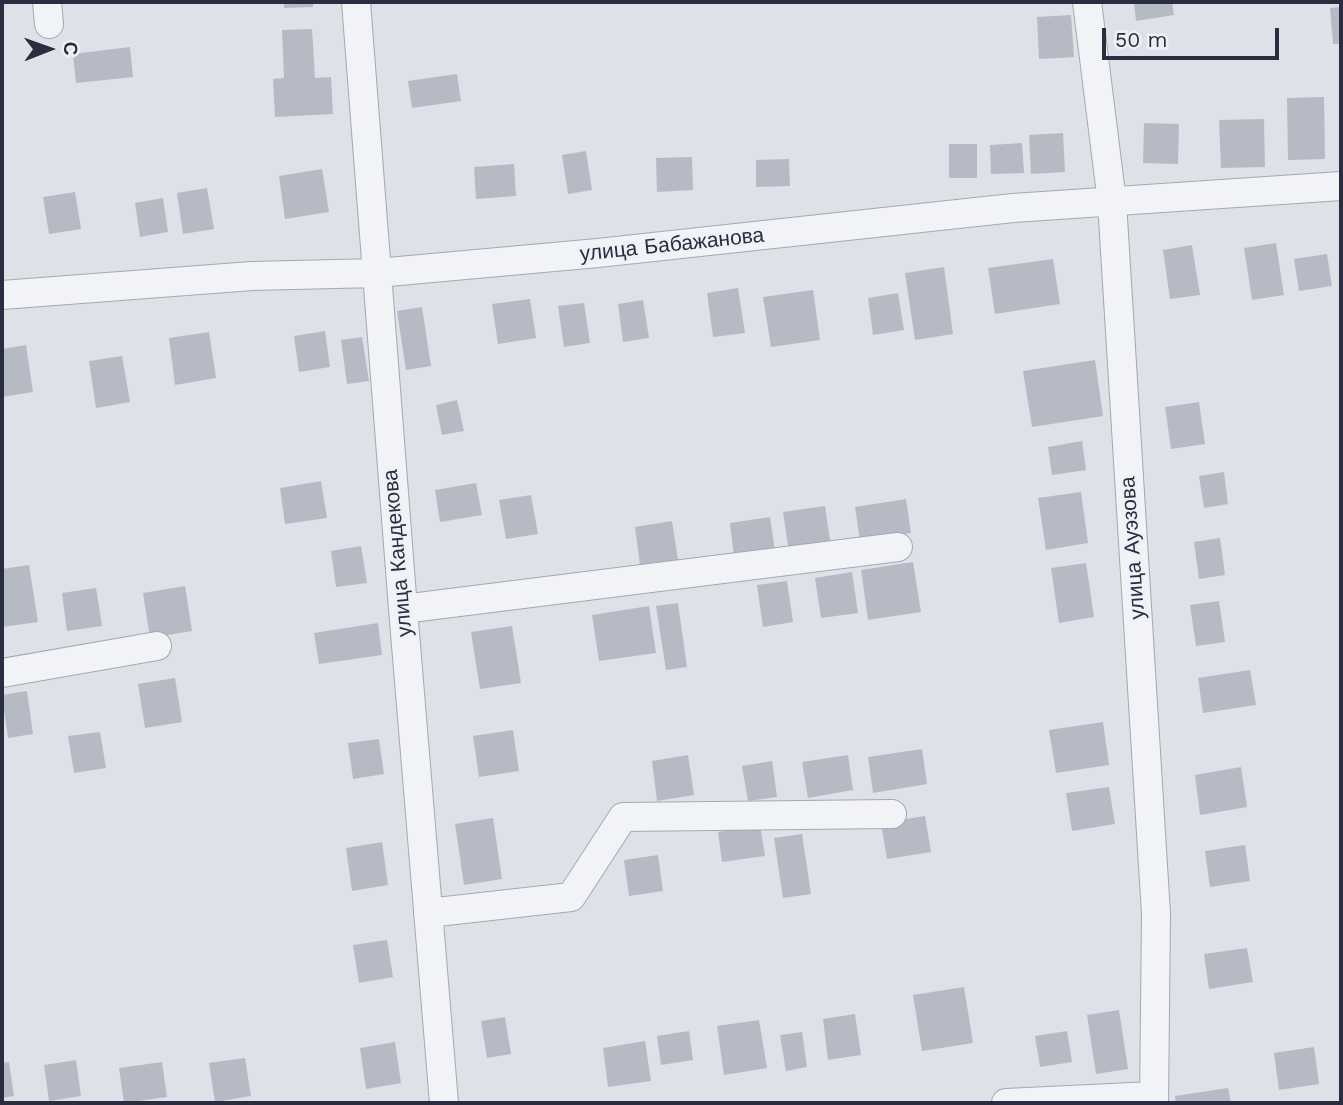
<!DOCTYPE html>
<html>
<head>
<meta charset="utf-8">
<style>
  body { margin:0 }
  #map { position:relative; width:1343px; height:1105px; overflow:hidden; background:#dfe1e8; font-family:"Work Sans",sans-serif }
  canvas { display:block }
  .frame { position:absolute; inset:0; border:4px solid #282e3f; pointer-events:none }
  .north { position:absolute; left:14px; top:14px; width:70px; height:70px; -webkit-text-stroke:5px #eef1f6; paint-order:stroke; rotate:89deg; font-size:19px; font-weight:700; line-height:28px; text-align:center; color:#282e3f }
  .north::after { content:''; display:block; margin:auto; width:24px; height:32px; background:#282e3f; clip-path:polygon(50% 0,100% 100%,50% 72%,0 100%) }
  .scale { position:absolute; left:1102px; top:28px; width:177px; height:32px; box-sizing:border-box; border:4px solid #282e3f; border-top:0; padding-left:9px; font-size:21px; line-height:24px; white-space:nowrap; color:#282e3f; -webkit-text-stroke:5px #eef1f6; paint-order:stroke }
</style>
</head>
<body>
<div id="map">
<canvas width="1343" height="1105"></canvas>
<div class="frame"></div>
<div class="north">С</div>
<div class="scale">50 m</div>
</div>
<script>
const c = document.querySelector('canvas').getContext('2d');
c.lineJoin = 'round';
function fill(path, color) { c.fillStyle = color; c.fill(path, 'evenodd'); }
const poly = rows => new Path2D(rows.map(r => 'M' + r).join(''));
function trace(path, color, width, dash) { c.strokeStyle = color; c.lineWidth = width; c.lineCap = dash ? 'butt' : 'round'; c.setLineDash(dash || []); c.stroke(path); }
function write(font, color, halo, rows, align = 'center') {
  c.font = font + ' "Work Sans",sans-serif'; c.lineWidth = 5; c.setLineDash([]); c.textBaseline = 'middle'; c.strokeStyle = halo; c.fillStyle = color; for (const [text, x, y, turn = 0] of rows) {
    c.save(); c.translate(x, y); c.rotate((+turn || 0) * Math.PI / 180); c.textAlign = isNaN(turn) ? turn : align; if (halo) c.strokeText(text, 0, 0); c.fillText(text, 0, 0); c.restore();
  }
}
fill(poly([
  [284,2,313,2,313,7,284,8],
  [1134,2,1172,2,1174,15,1136,21],
  [1341,7,1341,44,1333,44,1330,8],
  [1071,15,1074,57,1039,59,1037,17],
  [312,29,315,78,331,77,333,114,275,117,273,79,284,78,282,30],
  [130,47,133,77,76,83,73,54],
  [457,74,461,101,412,108,408,81],
  [1324,97,1325,159,1288,160,1287,98],
  [1264,119,1265,167,1221,168,1219,120],
  [1144,123,1179,124,1178,164,1143,163],
  [1063,133,1065,172,1031,174,1029,135],
  [1022,143,1024,173,991,174,990,145],
  [949,144,977,144,977,178,949,178],
  [586,151,592,190,568,194,562,155],
  [692,157,693,190,657,192,656,158],
  [789,159,790,186,756,187,756,160],
  [514,164,516,196,476,199,474,167],
  [322,169,329,212,285,219,279,176],
  [207,188,214,229,183,234,177,193],
  [75,192,81,229,49,234,43,197],
  [163,198,168,232,140,237,135,203],
  [1276,243,1284,295,1252,300,1244,248],
  [1192,245,1200,295,1170,299,1163,250],
  [1327,254,1332,286,1299,291,1294,259],
  [1053,259,1060,304,995,314,988,268],
  [944,267,953,334,915,340,905,273],
  [738,288,745,333,713,337,707,293],
  [813,290,820,340,771,347,763,297],
  [898,293,904,330,873,335,868,298],
  [530,299,536,338,498,344,492,304],
  [643,300,649,338,623,342,618,304],
  [584,303,590,343,564,347,558,306],
  [422,307,431,366,406,370,397,311],
  [325,331,330,367,299,372,294,336],
  [209,332,216,378,175,385,169,338],
  [362,337,369,381,347,384,341,340],
  [26,345,33,392,2,397,2,349],
  [122,356,130,402,96,408,89,361],
  [1095,360,1103,416,1032,427,1023,371],
  [457,400,464,431,442,435,436,405],
  [1199,402,1205,444,1171,449,1165,407],
  [1082,441,1086,470,1052,475,1048,447],
  [1224,472,1228,504,1204,508,1199,476],
  [321,481,327,518,285,524,280,488],
  [476,483,482,515,440,522,435,490],
  [1081,492,1088,543,1046,550,1038,498],
  [531,495,538,534,506,539,499,500],
  [906,499,911,533,860,541,855,507],
  [825,506,831,547,789,553,783,512],
  [770,517,775,551,734,557,730,523],
  [672,521,678,560,640,565,635,527],
  [1220,538,1225,575,1199,579,1194,542],
  [361,546,367,583,336,587,331,551],
  [913,562,921,612,868,620,861,570],
  [1086,563,1094,617,1059,623,1051,568],
  [29,565,38,622,2,627,2,569],
  [852,572,858,613,821,618,815,578],
  [787,581,793,622,763,627,757,585],
  [185,586,192,631,150,638,143,593],
  [96,588,102,626,67,631,62,593],
  [1219,601,1225,642,1196,646,1190,605],
  [678,603,687,667,666,670,656,606],
  [649,606,656,653,599,661,592,615],
  [378,623,382,655,319,664,314,633],
  [512,626,521,683,480,689,471,632],
  [1250,670,1256,705,1203,713,1198,678],
  [175,678,182,722,145,728,138,684],
  [27,691,33,734,8,738,2,695],
  [1103,722,1109,765,1056,773,1049,730],
  [513,730,519,771,479,777,473,736],
  [100,732,106,768,74,773,68,736],
  [379,739,384,774,353,779,348,743],
  [922,749,927,784,873,793,868,757],
  [688,755,694,795,657,801,652,761],
  [848,755,853,790,808,798,802,762],
  [772,761,777,797,748,801,742,766],
  [1241,767,1247,807,1200,815,1195,775],
  [1109,787,1115,824,1072,831,1066,793],
  [925,816,931,852,887,859,881,823],
  [493,818,502,879,464,885,455,824],
  [760,825,765,856,722,862,718,832],
  [802,834,811,894,783,898,774,838],
  [382,842,388,885,352,891,346,848],
  [1245,845,1250,881,1210,887,1205,851],
  [658,855,663,891,629,896,624,860],
  [387,940,393,977,359,983,353,945],
  [1247,948,1253,982,1209,989,1204,954],
  [964,987,973,1043,922,1051,913,995],
  [1119,1010,1128,1069,1096,1074,1087,1015],
  [855,1014,861,1055,828,1060,823,1019],
  [505,1017,511,1054,487,1058,481,1021],
  [759,1020,767,1068,724,1075,717,1026],
  [689,1031,693,1060,661,1065,657,1036],
  [1067,1031,1072,1062,1040,1067,1035,1036],
  [802,1032,807,1067,786,1071,780,1035],
  [645,1041,651,1081,608,1087,603,1048],
  [395,1042,401,1083,366,1089,360,1048],
  [1314,1047,1319,1084,1279,1090,1274,1053],
  [245,1058,251,1096,215,1102,209,1063],
  [76,1060,81,1096,49,1101,44,1065],
  [9,1062,14,1096,2,1098,2,1063],
  [162,1062,167,1097,124,1103,119,1068],
  [1228,1088,1231,1103,1176,1103,1175,1096]
]), '#b6bac5');
const minor = poly([
  [47,2,49,24],
  [356,2,403,609,444,1103],
  [1087,2,1112,202,1156,914,1154,1103],
  [2,295,252,276,377,273,598,253,1013,208,1341,186],
  [403,609,898,547],
  [2,673,157,646],
  [428,913,571,897,623,817,892,814],
  [1006,1103,1153,1096]
]);
trace(minor, '#a4a8b2', 30);
trace(minor, '#f1f3f6', 28);
write('21px', '#282e3f', '#eef1f6', [
  ["улица Бабажанова",672,245,-6],
  ["улица Ауэзова",1133,548,-94],
  ["улица Кандекова",398,553,-95]
]);
</script>
</body>
</html>
